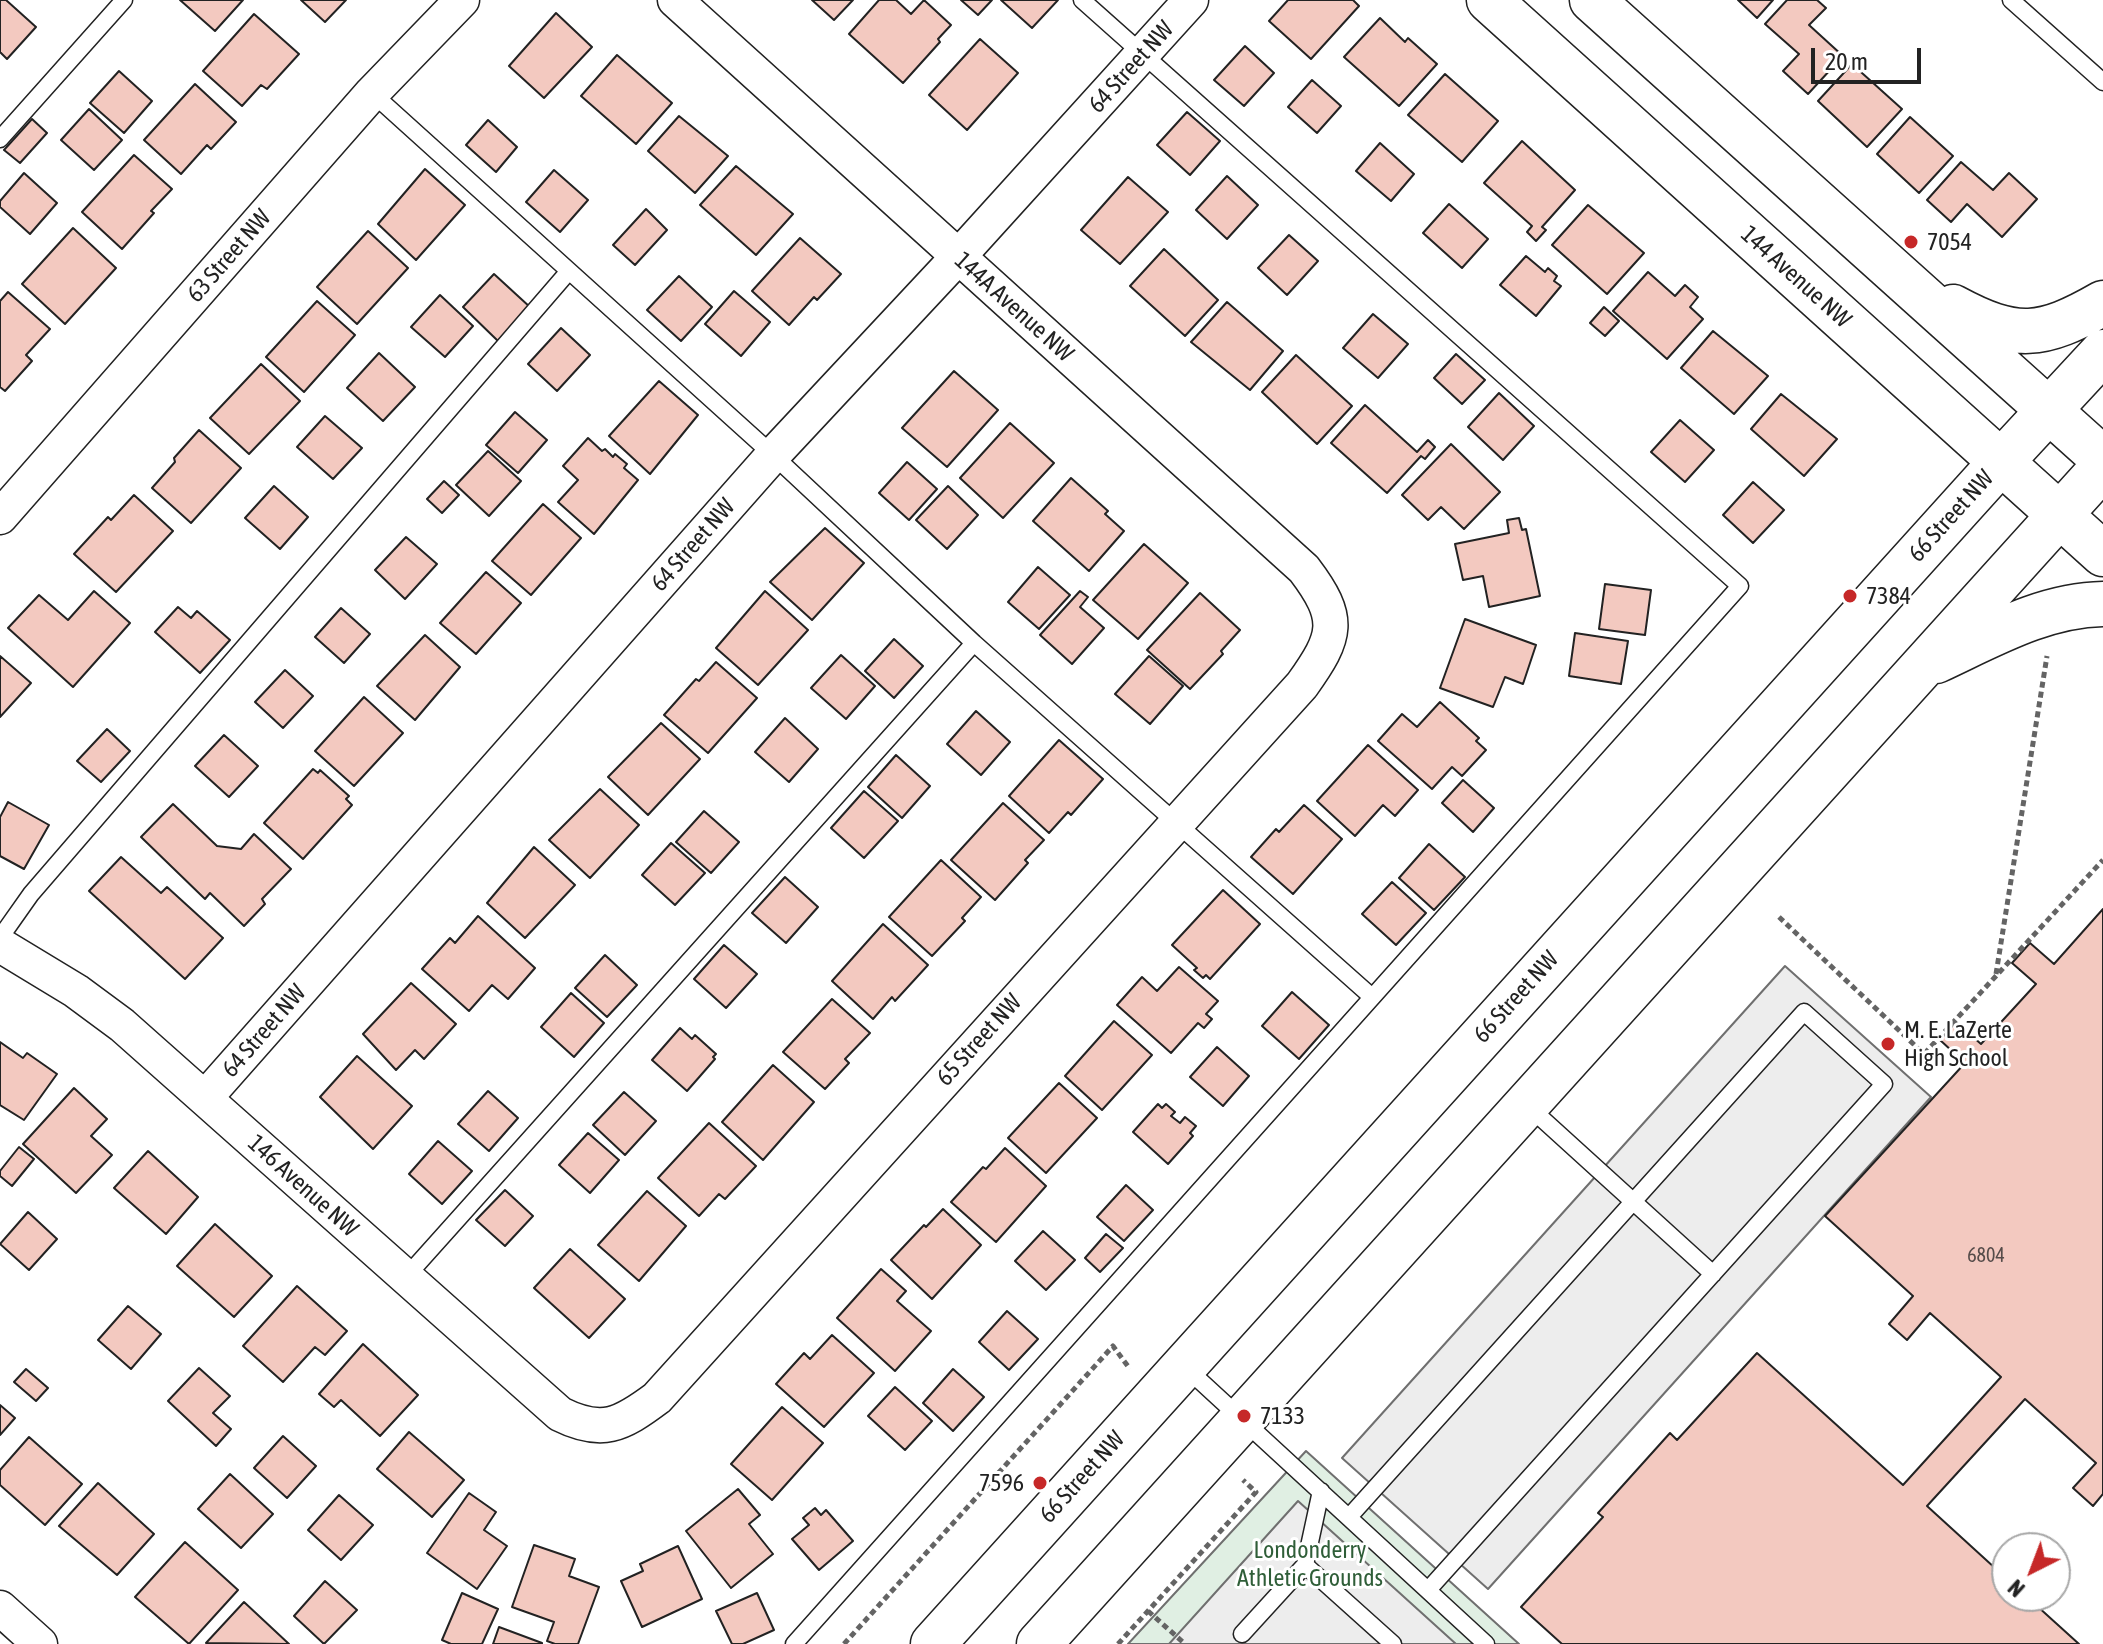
<!DOCTYPE html>
<style>
body{margin:0}
#map{position:relative;width:2103px;height:1644px;overflow:hidden;background:#fff;font-family:"Asap Condensed",sans-serif}
canvas{display:block}
.north{position:absolute;left:1991px;top:1532px;width:80px;height:80px;box-sizing:border-box;background:#fff;border:2px solid #a7a7a7;border-radius:50%;rotate:222deg;font-size:22px;font-weight:700;line-height:32px;text-align:center;color:#222}
.north::after{content:'';display:block;margin:auto;width:28px;height:36px;background:#c62828;clip-path:polygon(50% 0,100% 100%,50% 72%,0 100%)}
.scale{position:absolute;left:1811px;top:48px;width:110px;height:36px;box-sizing:border-box;border:4px solid #222;border-top:0;padding-left:10px;font-size:24px;line-height:28px;white-space:nowrap;color:#222;-webkit-text-stroke:6px #fff;paint-order:stroke}
</style>
<div id="map">
<canvas width="2103" height="1644"></canvas>
<div class="north">N</div>
<div class="scale">20 m</div>
</div>
<script>
const g = document.querySelector('canvas').getContext('2d');
g.lineJoin = 'round';
function fill(path, color) { g.fillStyle = color; g.fill(path, 'evenodd'); }
function strokePath(path, color, width, dash) { g.strokeStyle = color; g.lineWidth = width; g.lineCap = dash ? 'butt' : 'round'; g.setLineDash(dash || []); g.stroke(path); }
function write(font, color, halo, rows, align = 'center') {
  g.font = font + ' "Asap Condensed",sans-serif'; g.lineWidth = 6; g.setLineDash([]); g.textBaseline = 'middle'; g.strokeStyle = halo; g.fillStyle = color; for (const [text, x, y, turn = 0] of rows) {
    g.save(); g.translate(x, y); g.rotate((+turn || 0) * Math.PI / 180); g.textAlign = isNaN(turn) ? turn : align; if (halo) g.strokeText(text, 0, 0); g.fillText(text, 0, 0); g.restore();
  }
}
const green = new Path2D(`
 M1306,1451l213,193h-391z`);
fill(green, '#e0efe3');
strokePath(green, '#6f6f6f', 2);
const parking = new Path2D(`
 M1785,966l146,131 -443,492 -146,-131z
 M1298,1501l158,143h-287z`);
fill(parking, '#ededed');
strokePath(parking, '#6f6f6f', 2);
const building = new Path2D(`
 M0,0h6l30,27 -29,32 -7,-7z
 M180,0h63l-28,31z
 M301,0h45l-21,22z
 M812,0h41l-19,20z
 M879,0h17l15,14 13,-14 27,25 -13,14 2,3 -37,41 -54,-49z
 M961,0h31l-14,15z
 M1001,0h57l-26,28z
 M1288,0h65l6,6 -48,53 -42,-38z
 M1738,0h35l-16,18z
 M1787,0h30l9,8 -17,17 34,31 -35,38 -25,-23 16,-17 -34,-30z
 M556,13l36,34 -48,51 -35,-32z
 M254,14l45,40 -32,35 -6,-4 -19,21 -39,-35z
 M1380,18l25,24 3,-4 29,26 -38,42 -55,-49z
 M980,39l38,34 -51,57 -38,-35z
 M1245,46l29,27 -30,33 -30,-26z
 M617,55l55,48 -36,41 -55,-48z
 M1852,64l50,45 -35,38 -49,-46z
 M119,71l33,30 -28,32 -34,-30z
 M1445,74l53,47 -36,41 -54,-47z
 M1312,80l29,26 -24,27 -29,-26z
 M195,84l41,38 -25,27 -4,-4 -26,29 -37,-34z
 M89,109l33,31 -28,30 -33,-30z
 M1187,112l33,29 -30,34 -33,-30z
 M679,116l49,40 -33,37 -47,-42z
 M1910,117l43,39 -34,37 -42,-39z
 M32,119l15,14 -27,30 -16,-13z
 M488,120l29,27 -21,25 -30,-27z
 M1522,141l53,49 -33,37 4,3 -10,11 -9,-9 5,-6 -48,-43z
 M1380,143l34,31 -23,27 -35,-30z
 M134,155l38,34 -21,22 3,2 -32,36 -40,-37z
 M1961,162l32,28 16,-17 28,26 -35,38 -35,-33 -16,18 -24,-22z
 M736,166l57,48 -37,41 -56,-50z
 M425,169l40,36 -49,55 -38,-36z
 M554,170l34,30 -28,32 -34,-30z
 M24,173l33,30 -27,31 -30,-27v-6z
 M1227,176l31,29 -31,34 -31,-29z
 M1128,177l40,35 -48,52 -39,-34z
 M1449,204l39,35 -26,29 -39,-35z
 M1588,205l56,48 -37,41 -55,-49z
 M646,209l21,21 -32,35 -22,-20z
 M73,228l43,40 -51,56 -43,-40z
 M368,231l40,37 -51,56 -40,-37z
 M1289,235l29,26 -31,34 -29,-27z
 M800,238l41,36 -24,26 -3,-3 -25,28 -37,-34z
 M1164,249l54,51 -33,36 -55,-50z
 M1526,256l19,16 3,-4 9,8 -3,5 7,5 -25,30 -36,-31z
 M1648,272l27,24 10,-11 13,12 -8,10 13,12 -36,40 -54,-48z
 M494,274l37,34 -32,34 -36,-35z
 M679,276l33,31 -31,34 -34,-31z
 M734,291l36,31 -29,34 -36,-32z
 M8,292l42,37 -24,26 6,6 -27,30 -5,-4v-86z
 M440,295l33,31 -28,31 -34,-30z
 M317,301l38,34 -51,57 -38,-35z
 M1227,302l56,49 -33,39 -59,-48z
 M1604,307l15,14 -14,15 -15,-13z
 M1373,314l35,30 -30,34 -35,-30z
 M561,328l29,27 -33,36 -29,-27z
 M1713,331l55,45 -34,38 -53,-46z
 M379,353l36,34 -32,34 -36,-33z
 M1456,354l29,26 -23,24 -28,-26z
 M1296,355l56,51 -35,38 -55,-52z
 M261,364l39,37 -51,53 -39,-36z
 M954,371l44,39 -51,57 -45,-39z
 M659,381l39,34 -48,59 -41,-38z
 M1499,393l35,33 -31,34 -35,-33z
 M1781,394l56,45 -33,37 -53,-47z
 M1365,405l52,47 11,-12 7,7 -10,12 -4,-3 -34,37 -56,-50z
 M515,412l32,28 -29,33 -32,-28z
 M325,416l37,32 -29,31 -36,-32z
 M1680,420l34,30 -29,32 -34,-30z
 M1010,423l44,40 -51,55 -43,-40z
 M199,430l42,38 -50,55 -39,-35 23,-26 -1,-4z
 M588,438l14,13 3,-2 8,8 2,-3 12,10 -3,4 14,12 -44,54 -36,-32 20,-22 -15,-14z
 M1451,444l49,48 -36,37 -23,-22 -13,13 -26,-25z
 M488,451l33,30 -32,35 -33,-31z
 M907,462l30,27 -28,31 -30,-27z
 M1071,478l37,33 -3,3 19,17 -35,40 -56,-50z
 M444,481l15,14 -17,18 -15,-14z
 M1753,482l31,28 -31,33 -30,-28z
 M274,486l34,31 -28,32 -35,-31z
 M948,486l30,29 -31,34 -31,-29z
 M134,495l39,36 -57,61 -42,-38 34,-37 3,3z
 M543,504l38,34 -50,57 -39,-34z
 M1519,518l3,12 4,-1 14,67 -51,11 -6,-31 -20,4 -8,-36 54,-11 -2,-13z
 M825,528l39,35 -52,57 -42,-38z
 M406,537l31,27 -32,35 -30,-29z
 M1144,544l44,39 -50,56 -45,-39z
 M1038,567l32,28 -31,34 -31,-27z
 M486,572l35,31 -45,51 -36,-31z
 M1605,584l46,6 -6,45 -46,-6z
 M94,591l36,32 -57,64 -65,-59 31,-33 29,25z
 M765,591l43,39 -50,55 -42,-37z
 M1080,591l8,6 -8,10 24,21 -32,36 -32,-29z
 M1200,593l40,37 -19,21 2,3 -33,35 -43,-39z
 M178,607l13,11 6,-7 33,29 -30,33 -45,-41z
 M341,608l29,26 -26,29 -29,-26z
 M1465,619l71,26 -13,39 -18,-7 -12,30 -53,-19z
 M1575,633l53,8 -7,43 -52,-8z
 M425,635l35,32 -45,53 -38,-34z
 M894,639l29,27 -29,32 -29,-27z
 M841,655l34,31 -29,33 -35,-31z
 M0,656l31,27 -31,34z
 M1149,656l34,30 -33,38 -35,-30z
 M716,662l41,36 -49,55 -44,-38 32,-36 3,2z
 M285,670l28,26 -30,32 -28,-26z
 M364,697l39,36 -49,53 -39,-35z
 M1440,702l39,36 -3,3 10,9 -24,26 -10,-9 -20,22 -54,-48 24,-27 15,13z
 M976,711l34,31 -29,33 -34,-31z
 M785,718l33,31 -29,33 -34,-30z
 M661,723l39,36 -52,56 -40,-38z
 M107,729l23,22 -29,31 -24,-21z
 M224,735l34,31 -29,31 -34,-31z
 M1059,740l44,39 -32,36 -3,-3 -19,21 -40,-37z
 M1368,745l50,45 -23,26 -12,-11 -28,31 -38,-35z
 M896,755l34,31 -28,32 -34,-31z
 M313,769l5,4 2,-3 29,26 -3,3 6,6 -49,54 -39,-36z
 M1463,780l31,28 -21,24 -31,-29z
 M600,789l39,36 -49,53 -41,-38z
 M864,791l34,30 -34,37 -33,-30z
 M8,802l41,23 -25,44 -24,-13v-39z
 M1003,803l41,37 -19,20 3,3 -33,37 -44,-40z
 M173,804l44,42 24,3 13,-15 37,35 -29,30 3,5 -21,22 -34,-33 -5,6 -64,-62z
 M1304,805l38,34 -49,55 -42,-37 25,-28 3,3z
 M704,811l35,31 -28,31 -35,-31z
 M671,843l34,30 -30,32 -33,-30z
 M1429,844l36,33 -31,33 -35,-32z
 M534,847l41,38 -50,53 -38,-35z
 M121,857l40,36 6,-6 56,51 -38,41 -96,-88z
 M941,860l40,37 -19,21 3,3 -33,35 -43,-39z
 M785,877l33,30 -32,36 -34,-30z
 M1392,882l34,31 -30,32 -34,-31z
 M1223,890l37,34 -50,55 -4,-4 -3,3 -9,-8 3,-2 -25,-23z
 M2103,909v585l-10,12 -20,-18 23,-25 -71,-64 -98,107 80,73v17h19l53,48h-517l-41,-37 82,-90 -5,-4 72,-80 7,7 80,-87 146,132 98,-108 -71,-64 -23,27 -18,-16 24,-28 -88,-80 140,-153 -25,-23 16,-18 25,22 55,-60 -24,-21 18,-20 24,21z
 M478,916l57,52 -27,31 -16,-14 -23,26 -47,-42 28,-31 5,5z
 M883,924l45,41 -33,36 -3,-4 -19,22 -41,-38z
 M724,945l33,29 -31,34 -32,-29z
 M605,955l32,30 -30,32 -32,-29z
 M1179,967l39,34 -12,13 6,5 -8,9 -6,-5 -27,30 -54,-48 25,-28 15,14z
 M411,983l45,41 -32,35 -9,-9 -19,20 -33,-36z
 M1292,992l37,33 -30,34 -37,-33z
 M571,993l33,30 -30,34 -33,-30z
 M832,999l38,34 -25,26 4,4 -24,26 -42,-37z
 M1114,1021l38,34 -50,55 -37,-34z
 M680,1028l12,11 3,-4 21,19 -3,3 2,2 -28,32 -35,-31z
 M0,1042l23,16 4,-5 30,21 -33,46 -24,-15z
 M1217,1047l32,29 -26,30 -33,-29z
 M357,1056l55,50 -39,43 -53,-52z
 M773,1065l41,37 -51,58 -41,-38z
 M1059,1083l38,35 -51,55 -38,-35z
 M74,1088l33,31 -16,17 21,19 -36,38 -53,-49z
 M488,1091l30,27 -29,33 -31,-27z
 M624,1092l32,29 -31,34 -32,-30z
 M1158,1104l4,4 4,-4 9,8 -4,4 9,7 5,-6 11,9 -6,7 3,3 -25,28 -35,-32z
 M709,1123l47,43 -31,33 -6,-5 -20,22 -41,-38z
 M588,1133l31,27 -29,33 -31,-28z
 M438,1141l34,30 -30,33 -33,-30z
 M19,1147l15,12 -22,27 -12,-10v-5z
 M1005,1148l41,38 -50,56 -45,-40 32,-35 3,2z
 M148,1151l50,46 -32,37 -52,-46z
 M1126,1185l27,25 -29,31 -27,-24z
 M505,1190l28,26 -28,30 -29,-26z
 M647,1191l39,35 -47,55 -41,-36z
 M943,1209l38,36 -49,54 -41,-39 33,-35 2,2z
 M28,1212l29,27 -28,31 -29,-26z
 M215,1224l57,52 -38,41 -57,-51z
 M1043,1231l32,29 -29,30 -31,-29z
 M1106,1234l17,14 -23,24 -15,-14z
 M570,1249l55,50 -36,39 -55,-50z
 M881,1269l25,22 -9,10 34,30 -36,40 -58,-53z
 M297,1286l50,45 -22,24 -10,-8 -32,35 -40,-36z
 M128,1306l33,28 -30,35 -33,-29z
 M1007,1311l31,28 -29,31 -30,-28z
 M832,1335l42,38 -50,54 -48,-43 28,-31 6,6z
 M363,1344l55,51 -38,41 -39,-36 -7,7 -15,-13z
 M199,1368l31,28 -17,17 18,16 -15,17 -48,-45z
 M26,1369l22,19 -12,13 -22,-19z
 M953,1369l31,28 -31,34 -30,-28z
 M895,1387l37,34 -27,29 -37,-34z
 M0,1405l15,13 -15,17z
 M782,1407l41,36 -51,57 -41,-36z
 M409,1432l55,48 -32,37 -55,-48z
 M283,1436l33,30 -29,32 -33,-30z
 M29,1437l53,47 -37,41 -45,-40v-15z
 M230,1474l43,40 -32,34 -43,-39z
 M98,1483l56,51 -37,41 -58,-49z
 M738,1489l22,26 -11,9 24,30 -42,34 -45,-57z
 M469,1493l27,19 -12,18 23,16 -30,43 -50,-36z
 M339,1495l34,30 -32,35 -33,-30z
 M815,1508l6,7 5,-5 27,31 -34,29 -27,-31 17,-14 -6,-7z
 M185,1542l53,48 -49,54 -54,-47z
 M534,1545l41,14 -6,17 30,11 -21,57h-23l-8,-3 7,-19 -42,-15z
 M678,1546l24,53 -60,28 -21,-46 22,-10 -3,-7z
 M325,1581l32,29 -33,34 -30,-28z
 M462,1593l36,16 -16,35h-31l-9,-4z
 M757,1593l17,37 -31,14h-11l-16,-33z
 M244,1602l45,42 -83,-1z
 M499,1627l43,16v1h-49z`);
fill(building, '#f3c9c0');
strokePath(building, '#222', 2);
const lane = new Path2D(`
 M2011,0l92,82
 M372,93l401,362 201,188 398,354
 M0,139l124,-139
 M0,938l31,-44 538,-623
 M1528,1106l185,168
 M405,1278l569,-635
 M1184,1366l302,278
 M1349,1517l455,-505 80,72 -456,506
 M1305,1565l88,79
 M1242,1634l63,-69 16,-74
 M794,1644l946,-1058 -658,-586`);
const street = new Path2D(`
 M0,517l372,-424 90,-93
 M0,945l76,46 46,34 438,389c42,21 61,11 97,-16l645,-713c35,-49 40,-66 2,-116l-629,-569
 M205,1098l568,-643 185,-198 233,-257
 M0,1608l40,36`);
const secondary = new Path2D(`
 M1489,0l614,554
 M1592,0l511,459
 M1953,307c63,34 89,31 150,-4
 M1936,661c54,-25 107,-56 167,-57
 M933,1644l1068,-1182 102,-110
 M1039,1644l1064,-1177`);
strokePath(lane, '#222', 19);
strokePath(street, '#222', 37);
strokePath(secondary, '#222', 47);
strokePath(new Path2D(`
 M1779,917l145,137 179,-194
 M1996,974l51,-318
 M1148,1611l37,33
 M844,1644l269,-298 17,23
 M1118,1644l138,-152 -13,-12`), '#646464', 5, [6, 4]);
strokePath(lane, '#fff', 16);
strokePath(street, '#fff', 34);
strokePath(secondary, '#fff', 44);
for (const [x, y, r, color] of [
 [1911,242,8,"#c62828"],
 [1850,596,8,"#c62828"],
 [1888,1044,8,"#c62828"],
 [1244,1416,8,"#c62828"],
 [1040,1483,8,"#c62828"]
]) { const dot = new Path2D(); dot.arc(x, y, r, 0, 2 * Math.PI); g.fillStyle = color; g.fill(dot); strokePath(dot, '#fff', 3); }
write('20px', '#564c4a', null, [
 ["6804",1986,1256]
]);
write('24px', '#222', '#fff', [
 ["64 Street NW",1131,67,-48],
 ["63 Street NW",229,256,-49],
 ["144 Avenue NW",1796,277,42],
 ["144A Avenue NW",1014,307,42],
 ["66 Street NW",1951,516,-48],
 ["64 Street NW",693,545,-49],
 ["66 Street NW",1516,997,-48],
 ["64 Street NW",264,1031,-49],
 ["65 Street NW",979,1040,-48],
 ["146 Avenue NW",303,1186,42],
 ["66 Street NW",1082,1477,-48]
]);
write('24px', '#222', '#fff', [
 ["7054",1927,242],
 ["7384",1866,596],
 ["M. E. LaZerte",1904,1030],
 ["High School",1904,1058],
 ["7133",1260,1416],
 ["7596",1024,1483,"right"]
], 'left');
write('24px', '#2f5e38', '#fff', [
 ["Londonderry",1310,1550],
 ["Athletic Grounds",1310,1578]
]);
</script>
